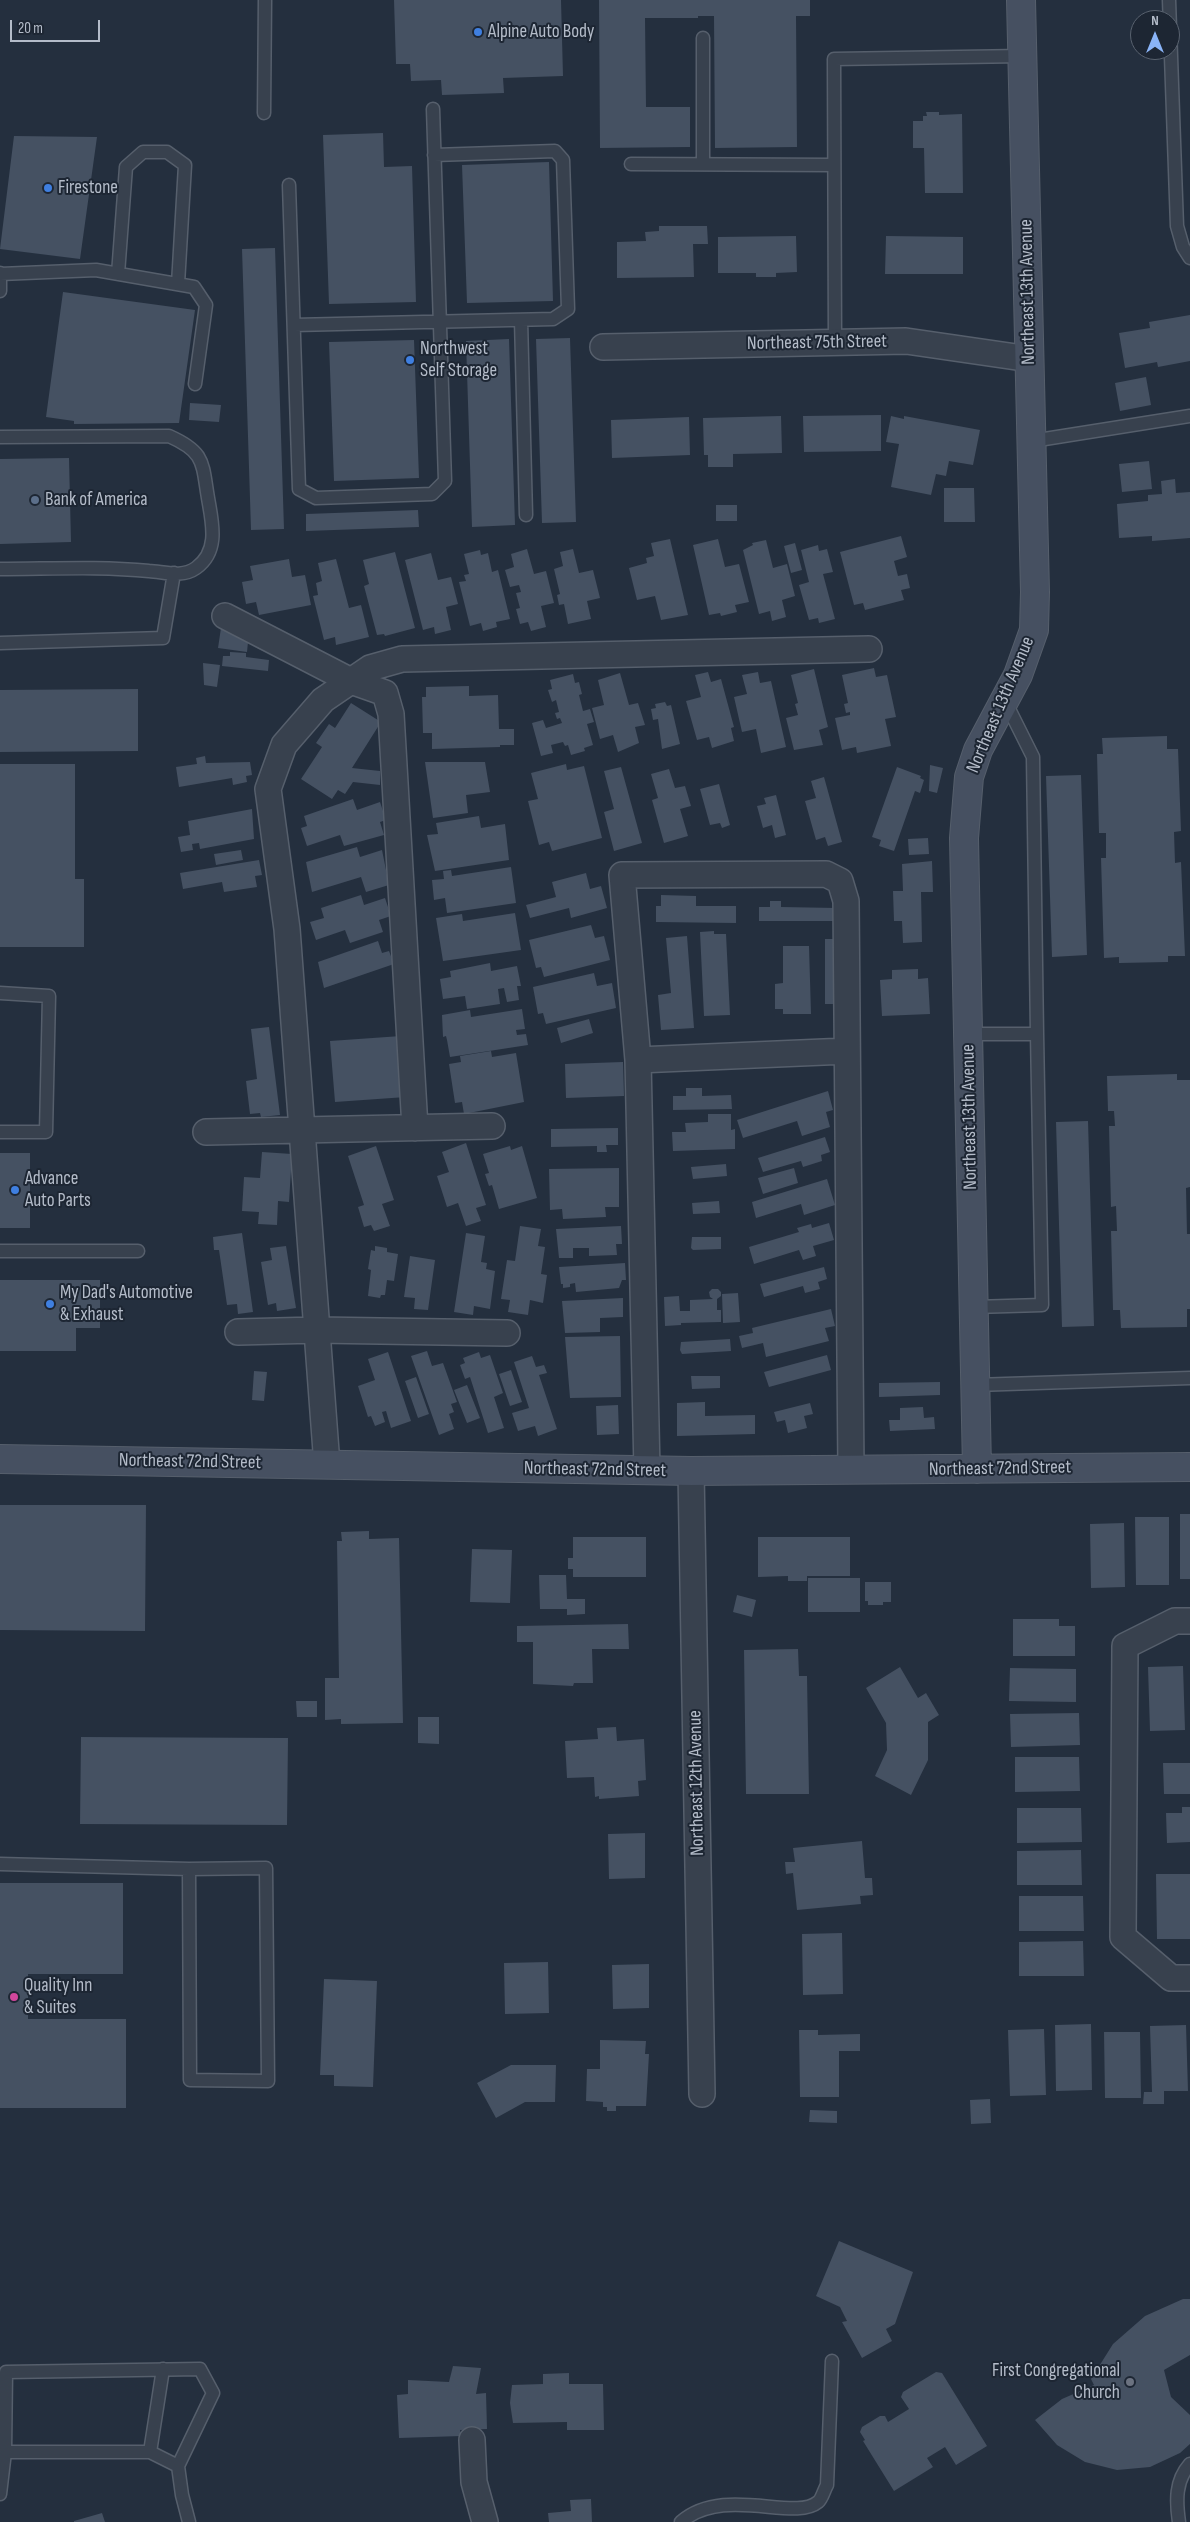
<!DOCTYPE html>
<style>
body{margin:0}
#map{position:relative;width:1190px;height:2522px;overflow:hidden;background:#242f3e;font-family:"Sofia Sans Condensed",sans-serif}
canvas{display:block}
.north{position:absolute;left:1130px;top:10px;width:50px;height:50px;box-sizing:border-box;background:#1d2633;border:1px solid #59626f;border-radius:50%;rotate:0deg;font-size:14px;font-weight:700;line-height:20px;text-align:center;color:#b4bcc9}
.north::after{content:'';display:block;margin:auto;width:18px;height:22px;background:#8ab4f8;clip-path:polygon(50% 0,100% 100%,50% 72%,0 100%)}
.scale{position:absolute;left:10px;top:20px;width:90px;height:22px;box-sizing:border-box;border:2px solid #b4bcc9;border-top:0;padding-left:6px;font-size:15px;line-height:18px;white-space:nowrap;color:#b4bcc9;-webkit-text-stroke:4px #1d2633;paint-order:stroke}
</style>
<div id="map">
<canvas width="1190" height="2522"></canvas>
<div class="north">N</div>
<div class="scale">20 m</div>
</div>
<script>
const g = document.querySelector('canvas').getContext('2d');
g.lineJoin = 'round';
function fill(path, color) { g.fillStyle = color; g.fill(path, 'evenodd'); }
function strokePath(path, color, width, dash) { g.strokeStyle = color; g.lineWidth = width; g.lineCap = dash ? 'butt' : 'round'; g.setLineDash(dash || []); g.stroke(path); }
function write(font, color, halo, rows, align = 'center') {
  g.font = font + ' "Sofia Sans Condensed",sans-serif'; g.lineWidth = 4; g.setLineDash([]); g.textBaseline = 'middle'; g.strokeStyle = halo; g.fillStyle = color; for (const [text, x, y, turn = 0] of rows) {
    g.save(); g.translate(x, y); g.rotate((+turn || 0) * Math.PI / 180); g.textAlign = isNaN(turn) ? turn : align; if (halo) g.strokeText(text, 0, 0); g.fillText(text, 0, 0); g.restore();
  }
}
fill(new Path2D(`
 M394,0h167l2,76 -60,2 1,15 -62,2 -1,-15 -30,1 -1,-17h-14z
 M599,0h211v16h-14l1,131 -82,1 -1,-132h-16v2h-53l1,89h44v40l-90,1z
 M926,112h13v3l23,-1 1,79h-38l-1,-45h-11v-27h10v-5h4z
 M383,133l1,34 28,-1 4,136 -87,2 -6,-169z
 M14,136l83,1 -17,122 -80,-10z
 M549,162l4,139 -86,2 -5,-138z
 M659,226h48l1,18h-15l1,33 -77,1v-36l29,-1 -1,-9 14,-1z
 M796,236l1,36 -21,1v4h-20v-4h-38v-36z
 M886,236l77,1v37h-78z
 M275,248l9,281 -33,1 -9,-281z
 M63,292l132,18 -16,113 -105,1v-3l-28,-4z
 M1190,315v46l-32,6 -1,-5 -32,6 -6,-35 31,-5 -1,-6z
 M570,338l6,184 -34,1 -6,-184z
 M509,339l6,186 -43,2 -6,-186z
 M414,340l5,138 -85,3 -5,-139z
 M1146,377l5,28 -31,6 -5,-28z
 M190,403l31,2 -2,17 -30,-2z
 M881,415v36l-77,1 -1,-36z
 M781,416l1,37 -49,1v13h-25v-12h-4l-1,-37z
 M891,416l13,3v-3l76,14 -7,35 -24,-4 -3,15 -10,-2 -5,21 -40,-8 8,-43 -13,-2z
 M689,417l1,38 -78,3 -1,-38z
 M69,458l2,84 -71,2v-85z
 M1149,461l3,28 -30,3 -3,-28z
 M1175,479l1,14 14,-1v46l-38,3v-5l-33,2 -2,-34 31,-3v-6l14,-1 -1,-13z
 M944,488h30l1,34h-31z
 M716,505h21v16h-21z
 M418,510l1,17 -113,4v-17z
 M901,536l6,21 -13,4 4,15 9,-2 3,14 -9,2 3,10 -39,10 -2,-7 -9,2 -14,-53z
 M670,539l18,76 -27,5 -6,-24 -18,4 -8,-32 18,-5 -1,-5 8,-2 -3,-13z
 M718,539l7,28 14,-3 10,38 -14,3 2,7 -16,4 -1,-3 -11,2 -16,-70z
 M766,540l7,28 14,-4 8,32 -13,4 4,17 -14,4 -2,-10 -11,3 -16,-64 10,-5 -1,-2z
 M795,543l7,27 -11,3 -7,-27z
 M818,545l1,6 8,-2 6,23 -10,2 12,45 -16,4 -1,-5 -9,2 -10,-35 10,-3 -8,-32z
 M527,549l7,25 12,-3 8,32 -13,3 5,21 -15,4 -3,-9 -8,2 -4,-15 4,-1 -4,-15 5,-1 -2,-7 -9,2 -5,-17 9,-3 -3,-13z
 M573,549l6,24 14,-3 7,28 -13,3 4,18 -23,5 -4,-20 -5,1 -2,-10 3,-1 -6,-25 9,-3 -3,-14z
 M480,550l1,5 7,-2 4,19 6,-2 12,49 -14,3 1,5 -14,4 -2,-8 -11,3 -11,-44 7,-1 -2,-6 5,-1 -5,-20z
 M395,552l20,76 -30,8 -1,-2 -7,1 -13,-49 5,-2 -6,-24z
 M431,553l7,27 13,-3 7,27 -12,3 5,23 -16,4 -1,-7 -11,3 -18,-70z
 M289,559l3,18 13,-2 6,30 -52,10 -3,-13 -10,2 -4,-22 11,-2 -3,-14z
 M336,559l13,49 12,-3 8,32 -33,8 -1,-8 -11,3 -11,-44 5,-1 -2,-12 6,-2 -4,-18z
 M221,628l28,4 -2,20 -29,-4z
 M230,652l16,1v4l23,3 -1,11 -46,-5 1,-10h7z
 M203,663l17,2 -3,22 -13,-2z
 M874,668l2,9 11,-2 9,42 -11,2 6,27 -34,7 -1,-6 -14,3 -7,-32 15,-3v-3l-4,1 -2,-9 4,-1 -6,-28z
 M814,669l14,58 -9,3 4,15 -29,5 -8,-32 12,-3 -3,-11 3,-1 -7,-28z
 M708,672l3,10 10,-3 13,48 -3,1 3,13 -22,7 -3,-11 -12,3 -11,-39 15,-4 -6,-22z
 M758,672l2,11 11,-2 15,66 -25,6 -5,-24 -14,3 -8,-35 13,-3 -5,-19z
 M620,673l9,32 9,-2 7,22 -10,2 4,16 -21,9 -5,-17 -13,4 -8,-31 12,-3 -6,-25z
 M573,674l2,9 4,-1 3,12 -3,1 4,16 7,-2 4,13 -7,2 6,21 -9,3 1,3 -14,4 -3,-10 -3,1 -2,-4 -12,3 2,8 -12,3 -9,-33 11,-3 3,8 16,-5 -2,-5 -3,1 -2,-6 4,-1 -3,-12 -4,2 -4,-12 4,-1 -2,-9z
 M469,686v10l29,-1 1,34h15v16h-14v2l-68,2v-16h-9l-1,-36h4v-10z
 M138,689v62l-138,1v-62z
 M665,702l2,4 4,-1 9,39 -18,5 -4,-30 -5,1 -2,-11 5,-1 -1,-4z
 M351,703l30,19 -29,46 28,3v14l-27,-3 -8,12 -7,-4 -6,9 -31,-20 21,-32 -6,-4 13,-19 6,4z
 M1167,736v13h11l3,82 -7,1 1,31 6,-1 4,94h-17v6l-49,1v-6l-15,1 -3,-100h5v-25h-7l-2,-79h6l-1,-16z
 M205,756l1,7 44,-1 2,13 -6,1 1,6 -14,3 -1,-7 -53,9 -3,-20 21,-3 -1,-6z
 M425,762h60l5,30 -24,3 2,18 -35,5z
 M0,764h75v115h9v68h-84z
 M566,764l1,6 17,-4 18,72 -50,13 -3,-9 -10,3 -11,-44 10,-2 -7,-26z
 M930,765l13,3 -6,25 -8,-2z
 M621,767l21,76 -28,8 -10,-39 10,-3 -10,-38z
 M897,767l24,9 -1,2 4,2 -4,13 -5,-2 -21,60 -15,-5 2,-6 -9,-3z
 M669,769l6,19 10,-2 6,20 -11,3 8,27 -24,7 -12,-43 6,-2 -7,-24z
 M1081,775l6,180 -35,2 -6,-181z
 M824,777l18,65 -14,4 -3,-9 -9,3 -11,-39 11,-3 -5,-17z
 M719,784l11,41 -8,3 -2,-5 -10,2 -10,-36z
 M776,795l10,40 -11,3 -3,-13 -9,3 -6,-22 9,-2 -2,-6z
 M353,799l4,11 23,-8 6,18 -6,2 4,13 -40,11 -4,-11 -33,11 -6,-18 6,-2 -3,-10z
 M252,809l2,30 -54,10 -1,-6 -7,1 1,6 -12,2 -3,-15 12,-2 -2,-14z
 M479,816l2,12 24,-4 4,36 -74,11 -8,-36 11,-1 -2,-11z
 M928,838l1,16 -20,1 -1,-16z
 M357,847l3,10 22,-7 7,35 -23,7 -5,-15 -49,15 -6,-30z
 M241,850l2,10 -27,5 -2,-11z
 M259,860l3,15 -7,1 2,11 -33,5 -2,-10 -39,7 -3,-16z
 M932,861l1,31h-12l1,50 -19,1 -1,-22h-8l-1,-30h10l-1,-27z
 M511,867l5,36 -69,10 -2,-15 -11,2 -2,-20 12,-1 -1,-8 8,-1 1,6z
 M586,873l4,16 11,-3 6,22 -36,10 -2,-10 -39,10 -4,-13 30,-8 -4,-15z
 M361,895l3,10 21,-7 6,18 -12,4 4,12 -33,11 -5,-13 -29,10 -6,-18 14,-4 -3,-10z
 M661,895l35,1v10h40v17l-80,-1v-16h5z
 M770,901h11v6l56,1v13h-78v-14h11z
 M515,913l6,37 -78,11 -7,-43 26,-4 1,7z
 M591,925l4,13 9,-2 6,24 -66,17 -3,-10 -5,1 -7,-28z
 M714,931v3h12l4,81 -26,1 -4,-84z
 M687,936l7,92 -33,2 -3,-35 13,-2 -5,-55z
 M825,939h16v65h-16z
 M378,941l4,12 7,-2 5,13 -70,24 -6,-26z
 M783,946h26l2,68h-28v-5h-8v-25l8,-1z
 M490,963l1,8 26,-5 4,20h-4l2,14 -12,2 -3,-14 -6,1 2,15 -33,5 -2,-13 -22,3 -3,-20 11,-2 -1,-6z
 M918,969v10l10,-1 2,36 -48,2 -2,-36 12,-1v-9z
 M594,973l3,13 15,-3 4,25 -70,16 -3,-11 -5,1 -5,-27z
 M522,1009l3,20 -9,1 1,5 9,-1 2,11 -78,12 -3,-17 -1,-4 -3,1 -1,-22 28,-5 1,7z
 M589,1019l4,14 -32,10 -4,-15z
 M269,1027l11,88 -19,2 -1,-4 -10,1 -4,-33 11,-2 -6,-50z
 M401,1036l5,61 -71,5 -5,-61z
 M491,1051l1,6 24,-4 8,49 -60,12 -2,-12 -7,1 -6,-39 12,-2 -1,-6z
 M623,1062l1,34 -58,2 -1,-34z
 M1177,1074v6h13v107l-4,1 1,46h3v75h-3v18l-66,1 -1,-18h-7l-2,-79h6l-1,-25 -5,1 -2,-81h6l-1,-15h-6l-1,-35z
 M686,1088h16v8l29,-1 1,14 -59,1v-14h13z
 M828,1091l5,19 -7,2 4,15 -28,9 -5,-15 -54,17 -6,-18z
 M708,1114h23v16l4,-1v20l-62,2 -1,-19h14l-1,-9 23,-1z
 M1088,1121l6,205 -32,1 -6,-205z
 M618,1128v17h-12l1,7h-10v-6l-46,1v-18z
 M825,1137l5,15 -9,3 1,6 -19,6 -2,-6 -38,11 -5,-14z
 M466,1143l20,62 -10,3 5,13 -15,5 -8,-23 -11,4 -10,-31 12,-4 -7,-20z
 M376,1146l18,54 -12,4 8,22 -16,5 -3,-6 -7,2 -6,-20 6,-2 -16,-49z
 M510,1146l1,4 11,-4 15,52 -38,11 -7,-24 -3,1 -4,-12 4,-1 -6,-19z
 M262,1152l30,2 -3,48 -11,-1 -1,24 -19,-1 1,-12 -17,-1 2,-34 16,1z
 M0,1153h30v75h-30z
 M726,1164l1,12 -34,3 -2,-12z
 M619,1168v39h-14l1,10 -43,2 -1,-10 -12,1 -1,-41z
 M794,1168l4,15 -35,11 -5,-16z
 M827,1179l8,26 -31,10 -3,-11 -45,14 -4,-16z
 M719,1201l1,12 -27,1 -1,-11z
 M829,1223l5,17 -21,6 3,10 -13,4 -4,-10 -45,14 -5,-17 50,-15 -2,-4 14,-4 1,4z
 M520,1226l21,3 -3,17 7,1 -4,27 6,1 -4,28 -13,-3 -2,15 -20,-3 2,-12 -9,-1 6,-39 8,1z
 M621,1226l1,18h-6l1,11 -28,1v-8h-16v10h-14l-3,-29z
 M242,1233l11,79 -15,2 -1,-10 -10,1 -8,-55h-5l-1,-13z
 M466,1233l19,3 -4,26 6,1 -1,6 9,2 -5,38 -16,-3 -1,9 -19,-3z
 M692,1237h29v12l-28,1 -2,-2z
 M286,1246l10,62 -19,3 -1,-8 -8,2 -7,-43 11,-2 -2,-12z
 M375,1246l12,2v4l11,2 -4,27 -7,-1 -2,15h-4l-1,3 -12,-2 3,-26 -3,-1 3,-19 4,1z
 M410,1256l25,4 -7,50 -14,-1 1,-11 -11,-1z
 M625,1263l1,17h-4l-3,8 -43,4 -1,-9 -5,1v3l-7,1v-4h-2l-2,-17z
 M824,1267l3,12 -9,3 2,7 -15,4 -2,-7 -39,11 -4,-13z
 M0,1280h100v48h-24v23h-76z
 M712,1289h6l3,3v4l-4,3v11h4v12l-40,1v2l-16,1 -1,-29 15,-1 1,15h10v-11l23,-1 -3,-2 -1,-5z
 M738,1293l2,29 -17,1 -1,-29z
 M623,1298v19l-23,1v14l-35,1 -3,-32z
 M831,1309l4,17 -10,2 4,13 -63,16 -3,-14 -21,5 -3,-12 14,-3 -1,-5z
 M620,1336l1,61 -51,1 -5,-61z
 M730,1339l1,12 -49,3 -2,-4 1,-8z
 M427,1351l5,15 11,-3 14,39 -6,2 3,8 -5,2 5,15 -15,6 -28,-79z
 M388,1352l23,69 -20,7 -5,-17 -4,1 3,10 -10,4 -4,-10 -3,1 -10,-31 17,-6 -7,-21z
 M479,1352l2,6 9,-3 13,38 -9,4 10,31 -16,5 -18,-56 -5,2 -5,-14 5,-2 -2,-5z
 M827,1355l4,15 -62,17 -5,-15z
 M532,1356l4,11 8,-2 3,8 -8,2 18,54 -19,7 -3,-10 -17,5 -6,-18 17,-5 -15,-46z
 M511,1370l11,32 -12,4 -11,-32z
 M254,1371l13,1 -3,29 -12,-1z
 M691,1376h29v12l-28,1z
 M416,1377l13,37 -11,4 -13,-37z
 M940,1382v13l-61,2v-14z
 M467,1385l13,33 -13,5 -13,-33z
 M705,1402v14l50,-1v19l-78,2v-33z
 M810,1403l3,11 -9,2 3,12 -19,5 -3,-13 -8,2 -3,-10z
 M618,1405l1,29 -22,1 -1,-29z
 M923,1407l1,11 10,-1 1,12 -45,2 -1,-11h11v-12z
 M0,1505h146l-1,126 -145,-1z
 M1180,1514h10v65h-10z
 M1135,1517h34v68h-33z
 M1124,1523l1,64 -34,1 -1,-64z
 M369,1531v8l30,-1 4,185 -62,1v-5l-16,1v-42h14l-2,-137h5l-1,-9z
 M573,1537h73v40h-73v-8h-5v-11h5z
 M758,1537h92v39h-43v5h-19v-5l-30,1z
 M472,1549l40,1 -2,53 -40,-1z
 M539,1575h27l1,24h18v15l-18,1v-6h-27z
 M808,1578h52v34h-52z
 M865,1582h26v20h-8v3h-15v-4h-3z
 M737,1595l19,5 -4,17 -19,-5z
 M1013,1619h46v7h16v30h-62z
 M628,1624l1,25h-37l1,34h-19l-1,3 -40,-2v-42h-16v-16z
 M798,1649l1,27h8l2,118h-63l-2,-144z
 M1183,1666l2,64 -35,1 -2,-64z
 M900,1667l18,31 8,-5 13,22 -11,7v38l-17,35 -36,-19 12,-26 -1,-27 -20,-35z
 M1010,1668l66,1v33l-67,-1z
 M296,1701h21v16h-20z
 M1079,1713l1,32 -69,2 -1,-33z
 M418,1717h21v27l-21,-1z
 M616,1727l1,14 27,-2 2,41 -8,1 1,15 -40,3v-3l-4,1 -1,-20 -27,1 -2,-37 33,-2 -1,-11z
 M81,1737l207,1 -1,87 -207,-1z
 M1015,1757h64l1,34 -65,1z
 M1163,1763h27v31h-26z
 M1182,1807h8v35l-23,1 -1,-30h16z
 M1017,1808h64l1,34 -65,1z
 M645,1833v45l-36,1 -1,-45z
 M862,1841l3,37h7l1,17 -13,1 1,8 -64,6 -4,-37 -7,1 -1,-12h10l-2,-14z
 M1081,1850l1,35h-65v-34z
 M1156,1874h34v65h-33z
 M0,1883h123v91h-95v45h98v89h-126z
 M1019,1896h64l1,35h-65z
 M842,1933l1,61 -40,1 -1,-61z
 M1083,1941l1,35h-65v-34z
 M548,1962l1,51 -44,1 -1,-51z
 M649,1964v44l-36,1 -1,-44z
 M324,1979l53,2 -4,106 -39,-1v-11h-14z
 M1091,2024l1,66 -36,1 -1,-66z
 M1186,2025l2,66h-24v13h-21l1,-12h8l-2,-66z
 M1044,2029l2,66 -36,1 -2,-66z
 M799,2030h19v5l42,-1v17h-21v46h-39z
 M1104,2032h36l1,66h-36z
 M600,2040l46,1 -1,13h4l-3,52h-30v5h-9v-4h-4v-5l-17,-1 1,-32h13z
 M511,2065h45l-1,37h-30l-29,16 -19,-35z
 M990,2099l1,24 -20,1 -1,-24z
 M810,2110l27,1v12l-28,-1z
 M839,2241l74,31 -18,52 -9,5 6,12 -30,17 -20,-36 5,-1 -7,-14 -24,-11z
 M1183,2299h7v56l-26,15 7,27 19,18v29l-10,9 -30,14 -33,3 -32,-8 -28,-17 -22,-25 27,-21 32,-14 -3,-6 22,-35 32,-28z
 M453,2366l28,2 -5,26 10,-1 1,36 -27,1 1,6 -62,2 -2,-43 11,-1v-14l41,2z
 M936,2372l6,1 45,73 -31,19 -11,-18 -18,11 6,9 -39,24 -31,-50 2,-1 -5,-8 2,-5 18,-11h5l3,6 21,-13 -8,-12 2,-5z
 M569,2373v11h34l1,46h-37v-8l-54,1 -3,-20 2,-18 31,-1v-10z
 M591,2499l1,23h-43l-1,-9 23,-2 -1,-11z
 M102,2513l3,9h-31v-1z`), '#455162');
const lane = new Path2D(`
 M1169,0l8,226 6,21 7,11
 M264,113l1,-113
 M631,164l203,1
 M703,164v-126
 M289,185l10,304 17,9 116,-4 13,-13 -12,-372
 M0,273v18
 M0,274l96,-4 98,17 12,18 -11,79
 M118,274l8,-107 17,-15h24l18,13 -7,119
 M521,320l5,195
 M294,325l259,-6 15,-10 -5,-149 -8,-9 -121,4
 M835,342l-1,-283 189,-3
 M0,437l169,-1c36,16 33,26 39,62 4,24 12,53 -12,70 -14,10 -31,4 -47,3 -50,-5 -100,-2 -149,-2
 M1032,441l158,-25
 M0,643l163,-5 11,-65
 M1005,701l28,56 4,277
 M0,993l49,3 -3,136h-46
 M968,1034h69l5,271 -68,2
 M0,1251h138
 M975,1385l215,-7
 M0,1864l189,5 77,-1 2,213 -78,-1 -1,-211
 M5,2452l1,-80 194,-3 13,24 -35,73
 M150,2452l13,-83
 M0,2494l5,-42h145l28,14 4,29 7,27
 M681,2522c43,-37 113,0 137,-20 4,-3 6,-12 9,-17l5,-124
 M1179,2522c-3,-21 -4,-41 11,-58`);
const street = new Path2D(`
 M603,347l303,-6 124,18
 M225,616l126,65 34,12 6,21 24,414
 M638,1060l209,-9
 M206,1132l286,-6
 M238,1332l79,-2 190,3
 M327,1465l-40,-536 -19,-140 16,-44 39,-45 47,-32 32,-9 467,-10
 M647,1471l-9,-411 -16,-185 204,-1 14,7 6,20 5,569
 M691,1471l11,623
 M1190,1621h-15l-50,25 -2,291 48,41h19
 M472,2440l2,42 11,40`);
const secondary = new Path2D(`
 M0,1459l691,12 499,-4
 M977,1469l-13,-631 5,-61 9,-27 40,-75 16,-45 1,-38 -14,-592`);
strokePath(lane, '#565f6c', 15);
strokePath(street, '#565f6c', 28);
strokePath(secondary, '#565f6c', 30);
strokePath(lane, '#38414e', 12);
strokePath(street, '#38414e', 25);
strokePath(secondary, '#465061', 28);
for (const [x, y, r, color] of [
 [478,32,5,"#3f7fe0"],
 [48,188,5,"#3f7fe0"],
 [410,360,5,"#3f7fe0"],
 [35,500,5,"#5c6f8a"],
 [15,1190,5,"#3f7fe0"],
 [50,1304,5,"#3f7fe0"],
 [14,1997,5,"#d1479c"],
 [1130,2382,5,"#6b7280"]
]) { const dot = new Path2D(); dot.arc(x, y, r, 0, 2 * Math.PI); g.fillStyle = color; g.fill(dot); strokePath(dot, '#1d2633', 2); }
write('19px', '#b4bcc9', '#1d2633', [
 ["Alpine Auto Body",488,32],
 ["Firestone",58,188],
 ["Northwest",420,349],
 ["Self Storage",420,371],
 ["Bank of America",45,500],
 ["Advance",25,1179],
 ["Auto Parts",25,1201],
 ["My Dad's Automotive",60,1293],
 ["& Exhaust",60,1315],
 ["Quality Inn",24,1986],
 ["& Suites",24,2008],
 ["First Congregational",1120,2371,"right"],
 ["Church",1120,2393,"right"]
], 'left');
write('19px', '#b4bcc9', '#1d2633', [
 ["Northeast 13th Avenue",1028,292,-91],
 ["Northeast 75th Street",817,343,-1],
 ["Northeast 13th Avenue",1001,705,-67],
 ["Northeast 13th Avenue",970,1117,-91],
 ["Northeast 72nd Street",190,1462,1],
 ["Northeast 72nd Street",1000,1469,-1],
 ["Northeast 72nd Street",595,1470,1],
 ["Northeast 12th Avenue",697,1783,-91]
]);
</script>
